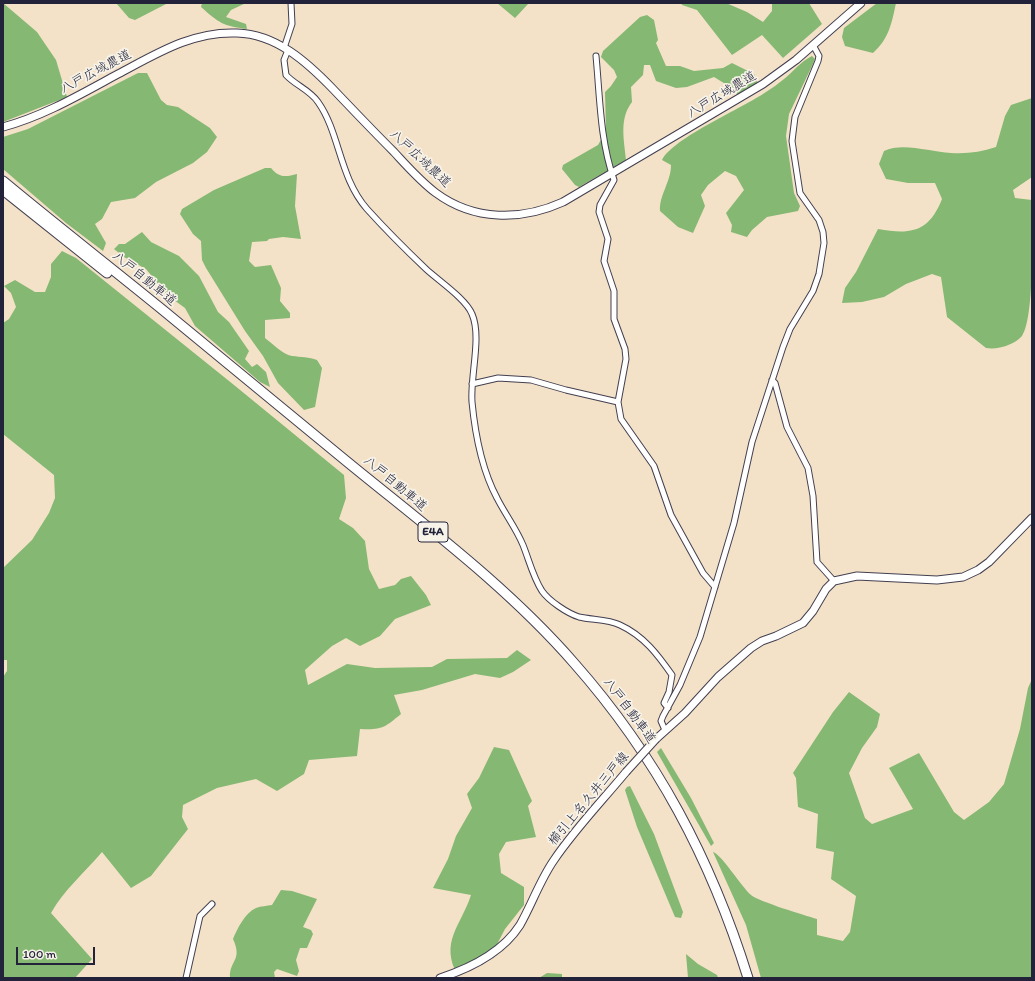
<!DOCTYPE html>
<meta charset="utf-8">
<style>
body{margin:0}
#map{position:relative;width:1035px;height:981px;overflow:hidden;background:#f4e2c8;font-family:Itim,sans-serif}
canvas{display:block}
.frame{position:absolute;inset:0;border:4px solid #22223b;pointer-events:none}
.scale{position:absolute;left:16px;top:947px;width:79px;height:18px;box-sizing:border-box;border:2px solid #22223b;border-top:0;padding-left:5px;font-size:12px;line-height:14px;white-space:nowrap;color:#22223b;-webkit-text-stroke:3px #f7f3e8;paint-order:stroke}
</style>
<div id="map">
<canvas width="1035" height="981"></canvas>
<div class="frame"></div>
<div class="scale">100 m</div>
</div>
<script>
const g = document.querySelector('canvas').getContext('2d');
g.lineJoin = 'round';
function fill(path, color) { g.fillStyle = color; g.fill(path, 'evenodd'); }
function strokePath(path, color, width, dash) { g.strokeStyle = color; g.lineWidth = width; g.lineCap = dash ? 'butt' : 'round'; g.setLineDash(dash || []); g.stroke(path); }
function write(font, color, halo, rows, align = 'center') {
  g.font = font + ' Itim,"Klee One",sans-serif'; g.lineWidth = 3.5; g.setLineDash([]); g.textBaseline = 'middle'; g.strokeStyle = halo; g.fillStyle = color; for (const [text, x, y, turn = 0] of rows) {
    g.save(); g.translate(x, y); g.rotate((+turn || 0) * Math.PI / 180); g.textAlign = isNaN(turn) ? turn : align; if (halo) g.strokeText(text, 0, 0); g.fillText(text, 0, 0); g.restore();
  }
}
fill(new Path2D(`
 M3,3l34,29 19,28 11,37 -64,25z
 M116,3h52l-33,17 -6,-2z
 M202,3h44l-15,7 -5,7 20,7 1,5c-24,-3 -28,-6 -46,-22z
 M497,3h32l-14,15z
 M681,3h45l21,9 16,10 9,-11v-8h37l13,21 -39,34 -21,-23 -30,20 -35,-45 -15,-5z
 M877,3h19c-4,19 -7,36 -23,50l-28,-7 -3,-9 2,-9z
 M647,15l7,5 4,20 -2,3 10,23h14l14,5 29,-3 9,-5 22,11 4,9 -20,12 -6,-7 -18,-11 -27,10 -11,1 -20,-7 -6,-16h-6l-1,10 -12,12 1,15c-13,17 -8,37 -6,58l-47,27 -4,-2 -13,-16 1,-4 35,-20 8,-14 -1,-39 6,-6 6,-9 -3,-7 -13,-13 2,-6 37,-34z
 M812,56l3,3 -3,7 -23,48 -3,22 8,57 6,13 -2,5 -31,6 -15,13 -5,7 -16,-5 1,-7 -6,-12 18,-23 -8,-14 -11,-5 -17,14 -7,10 4,11 -12,27 -15,-6 -18,-16c-1,-16 11,-29 11,-46l-9,-5c11,-22 81,-52 104,-68 6,-4 12,-8 18,-13 9,-7 17,-18 28,-23z
 M138,73h9l14,27 6,5 11,2 32,21 7,9 -10,15 -14,11 -37,19 -21,16 -24,4 -9,17 -7,5 11,19 -3,8 -37,-28 -63,-54v-32l25,-8z
 M1032,98v79l-19,13 2,8 17,2c0,27 3,118 -10,136 -8,9 -24,14 -36,12l-39,-31 -6,-40 -9,-3 -26,10 -22,13 -22,5 -20,1 3,-15 11,-16 22,-43c33,6 51,3 64,-30l-7,-16h-27l-22,-4 -7,-15 5,-13c19,-9 46,1 67,2 16,1 30,-1 45,-6l9,-31 6,-11z
 M265,168h6c8,10 15,9 26,6l-2,32 6,33 -18,-2 -14,2 -2,2 -15,1 -3,19 6,6 16,-2 10,23 -1,13 10,12v5l-25,2v18c8,6 17,16 27,18 9,1 17,1 25,4l5,8 -7,39 -11,3 -26,-27 -15,-27 -18,-25 -39,-63 -4,-8 -1,-19 -8,-7 -13,-20 2,-5 32,-19z
 M142,232l9,10 28,14 20,20 19,36 11,10 20,29 -4,8 7,8 5,-3 9,8 4,15 -10,-5 -65,-56 -10,-18 -18,-13 -21,-26 -22,-12 -10,-8 5,-5h6z
 M62,251l14,7 158,127 110,90 2,23 -7,21 14,9 12,13 4,28 10,20 16,-4 6,-6 10,-3 15,19 5,10 -36,14 -15,17 -20,10 -14,-8 -14,8 -27,24 3,15 39,-21 28,4 57,-1 15,-8 60,-1 10,-8 14,10 -18,12 -13,6 -25,-4 -53,16 -28,5 7,19c-17,14 -19,16 -41,15l-3,27 -48,4 -5,14 -27,17 -21,-12 -39,9 -34,17 -1,12 6,12 -37,47 -20,12 -29,-36c-17,20 -38,38 -51,61l41,46 -17,19h-72v-301l4,-6v-11h-4v-92l29,-28 17,-27 6,-15 -1,-23 -51,-41v-111l6,-4 7,-12 -5,-14 -7,-7 11,-6 20,12h10l6,-15v-13z
 M1032,679v299h-271l-15,-53 -33,-73c9,3 27,33 38,43 9,7 53,20 66,24v16l26,6 7,-9 6,-36 -25,-17 3,-27 -18,-4 2,-34 -20,-7 -2,-29 -3,-5 40,-61 16,-20 31,22 -3,13 -15,21 -13,25 16,45 7,6 41,-15 -24,-41 30,-15 35,59 10,8 25,-18 15,-18 16,-55 8,-41z
 M494,747l15,3 23,51 -4,5 8,31 -30,5 -7,12 2,19 23,14v18l-19,24 -11,21 -19,18 -17,8c-19,-34 3,-50 13,-81l-38,-7 15,-29 8,-23 16,-28 -5,-14 12,-16z
 M661,748l30,50 23,45 -3,3 -54,-94z
 M630,786l24,48 29,78 -2,6 -6,-1 -38,-90 -12,-37 2,-3z
 M281,890l11,1 25,8 -14,28 8,3 2,4 -6,14h-7l-4,12 3,11 -2,5 -20,-7 -3,3 1,6h-45c-1,-18 13,-17 3,-39 4,-10 12,-26 23,-31 5,-2 11,-2 16,-3z
 M686,954l12,10 19,11 1,3h-30z
 M547,973l15,1v4h-23z`), '#85b872');
const street = new Path2D(`
 M284,48l8,-24 -1,-21
 M288,50l-4,10 2,15c9,10 24,15 32,27 22,31 21,75 49,107 19,21 39,41 59,60 13,12 40,30 46,45 10,23 -2,62 0,88 3,31 10,68 25,96 8,16 19,30 26,47 6,15 10,32 19,46 7,10 25,22 37,26 13,3 29,2 41,8 24,11 38,30 52,50l-3,17 -5,11 4,5
 M596,56c4,42 4,84 18,124l-14,25 -1,7 9,27 -4,22 10,30v28l11,30 1,10 -8,43 3,17 33,47 17,49 32,58 12,14
 M772,380l3,3 12,44 21,41 5,28 4,66 17,19
 M472,384l26,-6 33,2 35,10 52,12
 M665,730l-4,-9 2,-5 17,-31 20,-48 34,-114 18,-81 31,-95 7,-18 23,-38 6,-17 5,-31 -1,-11 -4,-12 -19,-27 -8,-52 3,-24 23,-56 1,-5 -6,-11
 M186,978l14,-62 12,-12`);
const secondary = new Path2D(`
 M3,127c41,-11 78,-33 115,-53 38,-20 74,-43 119,-41 39,1 70,29 96,56 20,21 40,42 61,63 13,14 26,29 42,41 38,28 85,28 127,9l200,-118 33,-24 65,-57
 M656,739l29,-26 33,-36 33,-29 11,-7 14,-5 27,-13 10,-12 13,-22 8,-8 23,-5 80,4 26,-3 15,-7 11,-8 43,-44
 M440,978c31,-10 62,-25 80,-53 12,-21 20,-45 34,-65 21,-31 48,-59 72,-88`);
const highway = new Path2D(`
 M3,181c53,44 107,86 161,130 60,49 120,99 181,149 78,64 162,126 229,203 83,94 137,196 174,315
 M3,190l104,83`);
strokePath(street, '#423f50', 7);
strokePath(secondary, '#423f50', 9);
strokePath(highway, '#423f50', 11);
strokePath(street, '#fff', 5);
strokePath(secondary, '#fff', 7);
strokePath(highway, '#fff', 9);
const secondaryBridge = new Path2D(`
 M626,772l30,-33`);
strokePath(secondaryBridge, '#423f50', 9, []);
strokePath(secondaryBridge, '#fff', 7);
for (const [x, y, w] of [
 [433,532,30]
]) { const box = new Path2D(); box.roundRect(x - w / 2, y - 10, w, 20, 3); g.fillStyle = '#f7f3e8'; g.fill(box); strokePath(box, '#22223b', 1); }
write('bold 12px', '#22223b', null, [
 ["E4A",433,532]
]);
write('13px', '#22223b', '#f7f3e8', [
 ["八戸広域農道",96,72,-28],
 ["八戸広域農道",722,95,-31],
 ["八戸広域農道",420,159,43],
 ["八戸自動車道",144,279,39],
 ["八戸自動車道",395,484,40],
 ["八戸自動車道",629,711,53],
 ["櫛引上名久井三戸線",589,799,-50]
]);
</script>
